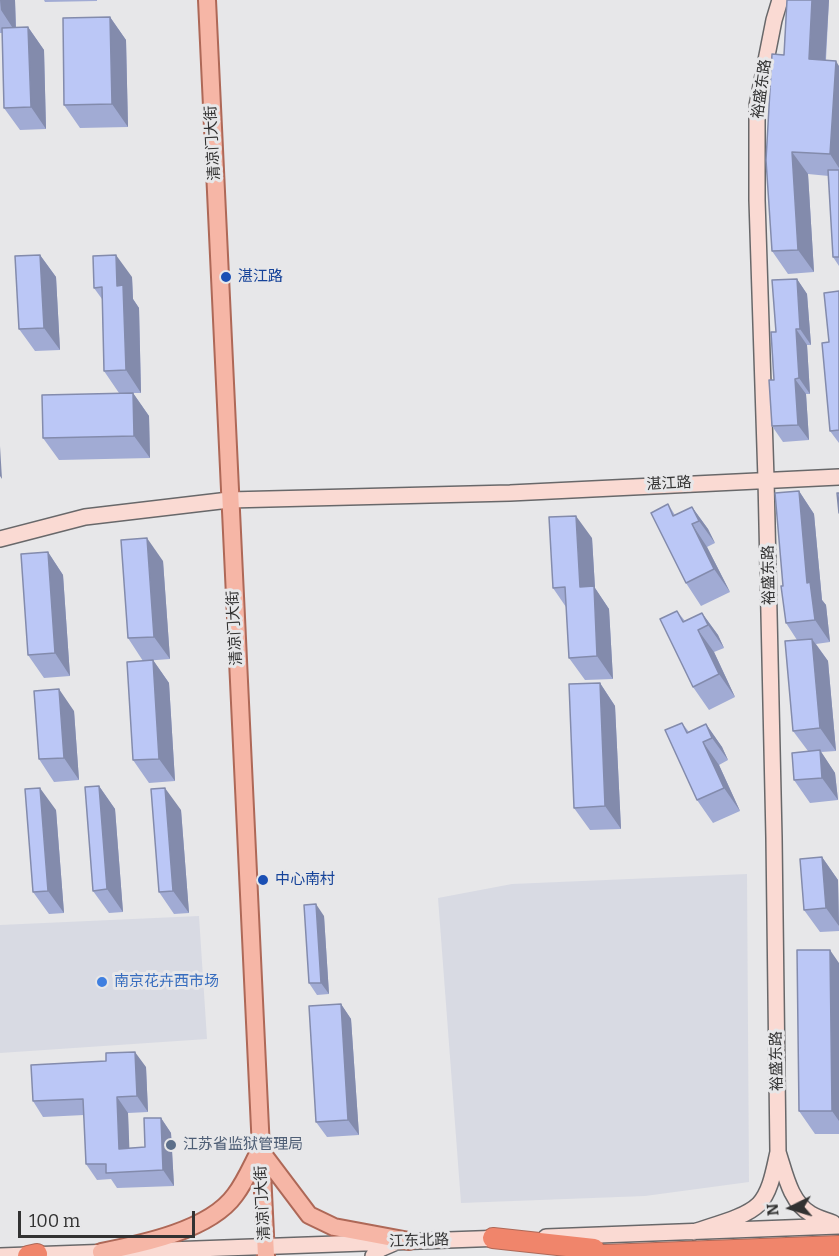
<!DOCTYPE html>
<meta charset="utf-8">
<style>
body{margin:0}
#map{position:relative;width:839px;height:1256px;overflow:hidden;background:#e7e7e9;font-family:Bitter,serif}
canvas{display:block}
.north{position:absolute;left:761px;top:1178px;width:60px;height:60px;-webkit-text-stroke:4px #e7e7e9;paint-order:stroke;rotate:265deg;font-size:16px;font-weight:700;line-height:24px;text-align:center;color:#323232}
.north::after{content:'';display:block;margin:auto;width:21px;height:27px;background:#323232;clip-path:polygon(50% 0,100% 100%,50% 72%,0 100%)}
.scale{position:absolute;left:18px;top:1211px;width:177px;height:27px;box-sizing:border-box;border:3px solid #323232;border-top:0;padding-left:8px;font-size:18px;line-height:21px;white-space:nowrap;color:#323232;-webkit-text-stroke:4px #e7e7e9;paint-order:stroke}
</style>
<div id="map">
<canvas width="839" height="1256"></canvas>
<div class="north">N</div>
<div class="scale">100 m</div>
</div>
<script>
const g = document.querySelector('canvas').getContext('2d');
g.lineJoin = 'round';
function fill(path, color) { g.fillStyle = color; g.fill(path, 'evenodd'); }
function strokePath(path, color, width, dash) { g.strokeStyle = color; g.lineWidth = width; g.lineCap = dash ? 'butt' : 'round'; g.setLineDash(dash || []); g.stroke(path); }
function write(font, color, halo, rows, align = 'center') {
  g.font = font + ' Bitter,"Noto Sans SC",serif'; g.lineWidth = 6; g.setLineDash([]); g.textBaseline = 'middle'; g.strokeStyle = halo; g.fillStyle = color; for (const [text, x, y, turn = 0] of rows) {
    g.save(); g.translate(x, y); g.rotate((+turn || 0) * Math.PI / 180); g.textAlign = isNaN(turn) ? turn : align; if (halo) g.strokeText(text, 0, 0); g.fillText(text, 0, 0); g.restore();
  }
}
fill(new Path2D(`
 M747,874l2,308 -104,14 -184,7 -23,-305 74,-14z
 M199,916l8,123 -207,14v-128z`), '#d8dae3');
const secondary = new Path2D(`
 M0,539l85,-22 144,-17 281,-7 329,-16
 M778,1152c7,21 12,50 33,62 6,4 15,6 22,9
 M694,1232c19,-7 51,-14 65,-28 12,-13 15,-35 19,-52l-4,-314 -8,-359 -9,-279v-94l17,-86 6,-20
 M546,1237l293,-11
 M0,1256l504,-18
 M373,1256l7,-7 14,-6`);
const primary = new Path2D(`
 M207,0l59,1256
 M101,1252c41,-8 109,-22 134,-57 10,-13 17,-30 25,-45l49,65 25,12 75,14`);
const highway = new Path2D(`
 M493,1238l101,11
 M28,1256l9,-2
 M578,1256l261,-10`);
strokePath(secondary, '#68686a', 18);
strokePath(primary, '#ae6857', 20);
strokePath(highway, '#ae6857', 22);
strokePath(secondary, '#fadad3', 15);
strokePath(primary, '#f6b6a6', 16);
strokePath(highway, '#f0856b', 20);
fill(new Path2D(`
 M0,0h15l1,28 12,-1 16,23 2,79 -26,1 -16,-22 -2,-75h-2z
 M44,0h53v1l-52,1z
 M787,0h42l-3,60 13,6v200l-6,-9 -4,-81 -21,-2 6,98 -26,2 -16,-23z
 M110,17l16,23 2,87 -48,1 -16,-23z
 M40,255l16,22 4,73 -25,1 -16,-22z
 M132,277l1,22 6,9 2,85h-22l-15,-22 -2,-72 -8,-11z
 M797,279l10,15 4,51h-4l3,49h-4l3,46 -26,2 -11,-16 4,-94z
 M839,291v152l-9,-12 -1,-89z
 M133,393l16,23 1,42 -91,2 -16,-22z
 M799,491l15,23 8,86 4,5 4,37 -14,2 12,17 8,90 -15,1 14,21 3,27 -28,3 -16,-23 14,-29 -15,-20 4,-91 -11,-17 -3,-37z
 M668,504l7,11 17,-8 16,22 7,14 -8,4 23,45 -29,14 -15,-23z
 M592,538l3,50 14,21 4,70 -28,1 -16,-22 -3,-51 -13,-19z
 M48,552l15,23 7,101 -26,2 -16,-23z
 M163,561l7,98 -27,2 -15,-23z
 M677,611l8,10 17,-8 16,22 6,13 -10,4 21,45 -26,13 -16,-23z
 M153,660l16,23 6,98 -26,2 -16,-23z
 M600,683l15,23 6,123 -31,1 -16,-22z
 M74,711l5,69 -25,2 -15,-23z
 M682,723l7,9 17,-8 16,23 6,13 -9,5 21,46 -27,12 -16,-23z
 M99,786l16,23 8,103 -14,1 -16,-22z
 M56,810l8,103 -15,1 -16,-22z
 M181,810l8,103 -15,1 -15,-22z
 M822,857l16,23 1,51 -19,1 -16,-22z
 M324,916l5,78 -12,1 -8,-12z
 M839,963v171h-24l-16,-23z
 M341,1004l10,15 8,116 -32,2 -11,-15z
 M146,1067l2,45 -20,1 1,35 16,-1 16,-29 10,15 3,53 -57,2 -6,-9 -14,1 -11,-16 -2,-49 -41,2 -10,-16z`), '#a1abd4');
fill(new Path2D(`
 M0,0h15l1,33 -15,-23z
 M812,0h17l-5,82 -15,-23z
 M110,17l16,23 2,87 -16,-23z
 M28,27l16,23 2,79 -15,-22z
 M836,61l3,5v102l-9,-14z
 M792,152l16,22 6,98 -16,-22z
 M40,255l16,22 4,73 -16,-22z
 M116,255l16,22 1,22 6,9 2,85 -15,-23 -9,-84z
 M797,279l10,15 4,51 -11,-16z
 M796,329l11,16 3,49 -11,-16z
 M795,379l11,15 3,46 -11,-15z
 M133,393l16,23 1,42 -16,-22z
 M0,446l2,33 -2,-3z
 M799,491l15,23 8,86 4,5 4,37 -15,-22 -8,-37z
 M692,507l16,22 7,14 -16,-22z
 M576,516l16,22 3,50 14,21 4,70 -16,-23 -17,-69z
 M692,524l15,23 23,45 -16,-23z
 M147,538l16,23 7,98 -16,-22z
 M48,552l15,23 7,101 -15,-23z
 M702,613l16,22 6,13 -16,-23z
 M698,630l16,22 21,45 -16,-23z
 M812,639l16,22 8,90 -16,-23z
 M153,660l16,23 6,98 -16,-22z
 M600,683l15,23 6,123 -16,-23z
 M59,689l15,22 5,69 -15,-22z
 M706,724l16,23 6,13 -16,-22z
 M703,742l16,23 21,46 -16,-23z
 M820,750l15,23 3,27 -16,-22z
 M99,786l16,23 8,103 -16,-23z
 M40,788l16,22 8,103 -16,-22z
 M165,788l16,22 8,103 -16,-22z
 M822,857l16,23 1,46 -13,-18z
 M316,904l8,12 5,78 -8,-11z
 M830,950l9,13v158l-7,-10z
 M341,1004l10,15 8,116 -11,-15z
 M135,1052l11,15 2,45 -11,-16z
 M117,1097l11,16 2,51 -11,-15z
 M161,1118l10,15 3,53 -11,-16z`), '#838bac');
const building = new Path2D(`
 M787,0h25l-3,59 27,2 -6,93 -38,-2 6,98 -26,1 -6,-91 6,-106 12,1z
 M110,17l2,87 -48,1 -1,-87z
 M28,27l3,80 -27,1 -2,-80z
 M828,170h11v87h-6z
 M40,255l4,73 -25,1 -4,-73z
 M116,255l1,31 6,-1 3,85 -22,1 -2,-84 -8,1 -1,-32z
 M797,279l3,50h-4l3,49 -4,1 3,46 -26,1 -3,-46h5l-3,-48h5l-4,-52z
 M839,291v139l-9,1 -8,-88 7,-1 -5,-49z
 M133,393l1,43 -91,2 -1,-43z
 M799,491l8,92 3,-1 5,38 -29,3 -5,-37h2l-8,-93z
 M837,493h2v20z
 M668,504l5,12 19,-9 7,14 -7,3 22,45 -28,14 -35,-70z
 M576,516l4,71 14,-1 3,70 -28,2 -4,-71 -12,1 -4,-71z
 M147,538l7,99 -26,1 -7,-98z
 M48,552l7,101 -27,2 -7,-101z
 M677,611l6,11 19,-9 6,12 -10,5 21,44 -26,13 -33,-68z
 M812,639l8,89 -27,3 -8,-90z
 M153,660l6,99 -26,1 -6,-98z
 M600,683l5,123 -31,2 -5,-124z
 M59,689l5,69 -25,1 -5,-68z
 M682,723l5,10 19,-9 6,14 -9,4 21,46 -27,12 -32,-70z
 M820,750l2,28 -28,2 -2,-27z
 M99,786l8,103 -14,2 -8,-104z
 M40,788l8,103 -15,1 -8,-103z
 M165,788l8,103 -14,1 -8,-103z
 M822,857l4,51 -22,2 -4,-51z
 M316,904l5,79h-12l-5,-78z
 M797,950h33l2,161h-33z
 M341,1004l7,116 -32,2 -7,-116z
 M135,1052l2,44 -20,1 2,52 26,-2 -1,-29h17l2,52 -57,3v-9h-20l-3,-65 -50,2 -2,-36 75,-4v-8z`);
fill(building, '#bbc7f6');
strokePath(building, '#838bac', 1.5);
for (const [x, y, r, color] of [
 [226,277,6,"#1a4fb4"],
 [263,880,6,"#1a4fb4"],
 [102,982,6,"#3f7fe0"],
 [171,1145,6,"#5c6f8a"]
]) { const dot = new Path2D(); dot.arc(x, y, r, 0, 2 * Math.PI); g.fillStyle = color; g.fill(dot); strokePath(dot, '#e7e7e9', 2); }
write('15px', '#323232', '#e7e7e9', [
 ["裕盛东路",762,89,-82],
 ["清凉门大街",213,143,-93],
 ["湛江路",669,484,-3],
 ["裕盛东路",769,575,-91],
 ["清凉门大街",235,628,-93],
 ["裕盛东路",777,1061,-91],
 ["清凉门大街",263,1203,-93],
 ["江东北路",419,1241,-2]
]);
write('15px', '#164399', '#e7e7e9', [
 ["湛江路",238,277],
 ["中心南村",275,880]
], 'left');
write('15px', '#366cbe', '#e7e7e9', [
 ["南京花卉西市场",114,982]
], 'left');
write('15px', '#4e5e75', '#e7e7e9', [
 ["江苏省监狱管理局",183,1145]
], 'left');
</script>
